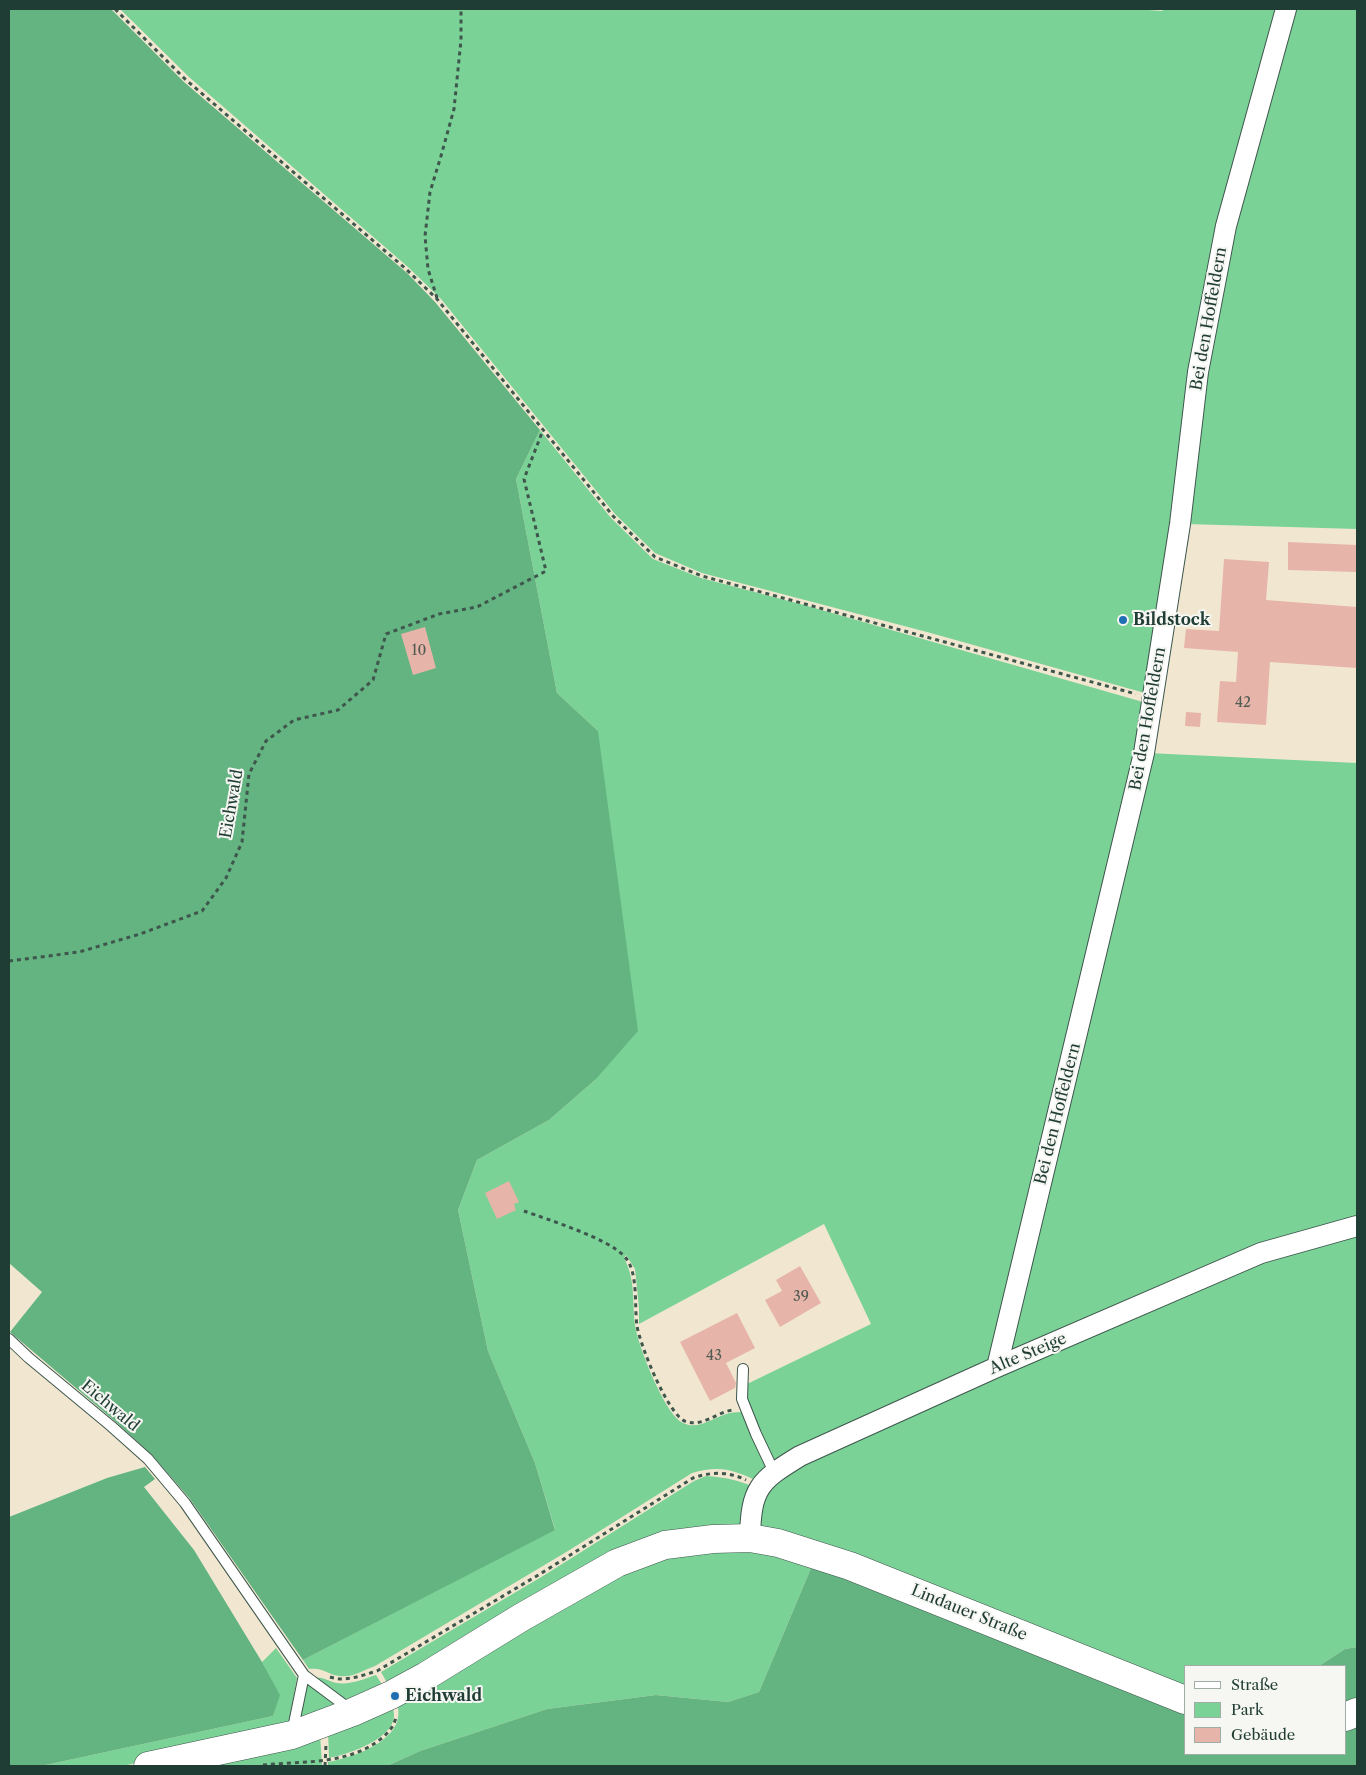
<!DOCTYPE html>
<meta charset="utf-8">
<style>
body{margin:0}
#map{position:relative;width:1366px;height:1775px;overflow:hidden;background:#f1e7d1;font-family:"Libre Caslon Text",serif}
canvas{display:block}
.frame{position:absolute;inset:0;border:10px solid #1f3d34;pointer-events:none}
.legend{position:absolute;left:1184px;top:1665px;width:162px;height:90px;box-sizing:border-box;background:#f6f6f2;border:1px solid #a0aca6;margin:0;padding:6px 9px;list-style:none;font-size:15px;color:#1f3d34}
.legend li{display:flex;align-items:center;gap:10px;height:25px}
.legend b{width:25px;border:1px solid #a0aca6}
</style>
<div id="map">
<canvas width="1366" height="1775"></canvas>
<div class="frame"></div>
<ul class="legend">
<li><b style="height:6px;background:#fff"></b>Straße</li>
<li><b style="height:14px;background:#7ad297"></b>Park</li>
<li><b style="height:14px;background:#e7b4a9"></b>Gebäude</li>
</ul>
</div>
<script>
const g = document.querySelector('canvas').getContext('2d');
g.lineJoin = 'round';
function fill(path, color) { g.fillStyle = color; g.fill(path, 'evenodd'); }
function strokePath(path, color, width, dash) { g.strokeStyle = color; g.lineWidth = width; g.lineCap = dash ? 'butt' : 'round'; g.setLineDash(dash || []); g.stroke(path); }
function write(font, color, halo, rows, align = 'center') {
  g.font = font + ' "Libre Caslon Text",serif'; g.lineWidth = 4; g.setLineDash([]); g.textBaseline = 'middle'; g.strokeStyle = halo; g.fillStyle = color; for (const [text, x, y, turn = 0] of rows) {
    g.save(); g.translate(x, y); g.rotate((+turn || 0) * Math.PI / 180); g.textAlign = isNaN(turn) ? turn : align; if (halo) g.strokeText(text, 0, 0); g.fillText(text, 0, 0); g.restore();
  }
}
fill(new Path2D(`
 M120,9h1014l28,2 2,-2h117l-59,216 -70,470 -225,-63 -225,-59 -47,-20 -40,-39 -174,-215 -33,-32 -219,-190z
 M1290,9h67v520l-171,-5 16,-152 30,-144z
 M540,430l71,88 42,41 48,19 103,27 346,99 -157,660 -219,103 -29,-69 2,-14 124,-60 -47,-100 -185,100v-17l-4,-38 -9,-14 -2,3c12,23 8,43 11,67 3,21 30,90 48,98 16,8 32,-7 47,-10 4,-1 10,-1 15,-1l25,59 -11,11c-25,-13 -41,-17 -67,-9l-124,78 -193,115c-11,4 -23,12 -35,10 -13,-1 -16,-9 -31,-7l-6,-9 252,-131 -20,-66 -47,-112 -30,-141 19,-50 72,-40 46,-40 3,-349 -41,-38 -41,-214z
 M1148,753l209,10v457l-355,140z
 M1357,1230v417l-12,2 -26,17h-134v20l-429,-153v-20l21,-37 485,-219z
 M706,1476c18,1 32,4 48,11l-9,45 -81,8 -274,148 -9,-16 162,-96 151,-95z
 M715,1543l99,18 -55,131 -31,10 -72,-7 -109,14 -127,42 -33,15h-59v-4c28,-5 85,-25 67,-63l187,-112z
 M276,1648l21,30 -9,49 -165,39h-82l232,-50 6,-21 -17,-33z
 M376,1675l10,16 -33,15 -39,-28c9,-2 15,4 23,5 13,2 27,-4 39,-8z
 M306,1682l36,29 -43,15z
 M390,1703c20,31 -40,51 -61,55l-1,-28z
 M320,1733l2,33h-143z`), '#7ad297');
fill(new Path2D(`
 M9,9h102l73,73 223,191 28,29 105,128 -24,49 41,214 41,38 40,300 -43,49 -46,40 -72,40 -19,50 30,141 47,112 20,67 -252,130 -113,-161 -38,-44 -36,-33 -106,-90 32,-40 -33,-29z
 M145,1467l10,12 -11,8 50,63 68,112 18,33 -7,21 -232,50h-32v-249l98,-39z
 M814,1561l371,144v49h160v-30l12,-5v47h-970l33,-15 127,-42 109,-14 72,7 31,-10z
 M1357,1647v57l-12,6v-44h-26l26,-17z`), '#63b480');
fill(new Path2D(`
 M1288,542l69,3v27l-69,-2z
 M1224,559l45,3 -3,38 91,7v61l-87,-6 -4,63 -49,-3 3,-41 16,1 2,-30 -54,-4 2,-19 33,2z
 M425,627l11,41 -23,7 -12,-41z
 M1186,712l15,1 -1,14 -15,-1z
 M509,1181l10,21 -5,2 2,6 -19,9 -12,-26z
 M800,1266l21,37 -41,24 -15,-27 17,-9 -6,-11z
 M737,1313l18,35 -29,15 10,20 -1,5 -25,13 -30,-59z`), '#e7b4a9');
const service = new Path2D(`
 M9,1339l20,19 82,68 37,33 37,44 119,172 47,35
 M743,1369l-1,30 14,35 18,38
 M292,1733l12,-58`);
const minor = new Path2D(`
 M997,1367l147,-614 36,-229 18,-152 28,-146 60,-217
 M750,1538c1,-50 9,-57 50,-82l197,-89 264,-114 96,-27`);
const secondary = new Path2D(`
 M1345,1717l12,-5
 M148,1766l144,-31 61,-23 38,-17 35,-19 96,-59 95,-54 48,-18 48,-6 37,-1 28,5 72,23 335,134`);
strokePath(service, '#3e564c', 12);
strokePath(minor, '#3e564c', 22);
strokePath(secondary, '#3e564c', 29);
strokePath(new Path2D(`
 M115,9l70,70 221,190 31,30 176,217 42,41 47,19 434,118
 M437,298l-9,-29 -3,-33 5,-44 11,-36 13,-47 7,-69v-31
 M9,961l70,-9 61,-18 62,-23 24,-33 16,-36 7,-68 17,-33 28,-21 44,-10 35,-30 13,-46 53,-20 38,-7 69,-36 -22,-92 19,-49
 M524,1211c25,9 83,27 100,45 15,15 10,50 13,70 3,19 32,92 50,96 19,4 29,-10 46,-12
 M330,1677c16,5 30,-1 47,-6l163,-97 153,-96c17,-6 35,-7 53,2
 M263,1765c41,-4 86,0 119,-27 7,-6 13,-13 14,-22
 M325,1766l1,-22`), '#3e564c', 3, [4, 4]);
strokePath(service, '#fff', 10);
strokePath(minor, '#fff', 20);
strokePath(secondary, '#fff', 28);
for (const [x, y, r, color] of [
 [1123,620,5,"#1f6fb2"],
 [395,1696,5,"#1f6fb2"]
]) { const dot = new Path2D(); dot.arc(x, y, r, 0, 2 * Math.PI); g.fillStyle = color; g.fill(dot); strokePath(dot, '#f6f6f2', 2); }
write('14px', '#515b51', null, [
 ["10",419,651],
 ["42",1243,703],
 ["39",801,1297],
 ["43",714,1356]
]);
write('16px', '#1f3d34', '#f6f6f2', [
 ["Bei den Hoffeldern",1209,319,-80],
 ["Bei den Hoffeldern",1148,719,-80],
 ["Eichwald",232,804,-80],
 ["Bei den Hoffeldern",1058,1114,-76],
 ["Alte Steige",1028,1354,-23],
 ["Eichwald",110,1406,40],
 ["Lindauer Straße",969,1613,22]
]);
write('bold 16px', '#1f3d34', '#f6f6f2', [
 ["Bildstock",1133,620],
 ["Eichwald",405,1696]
], 'left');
</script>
